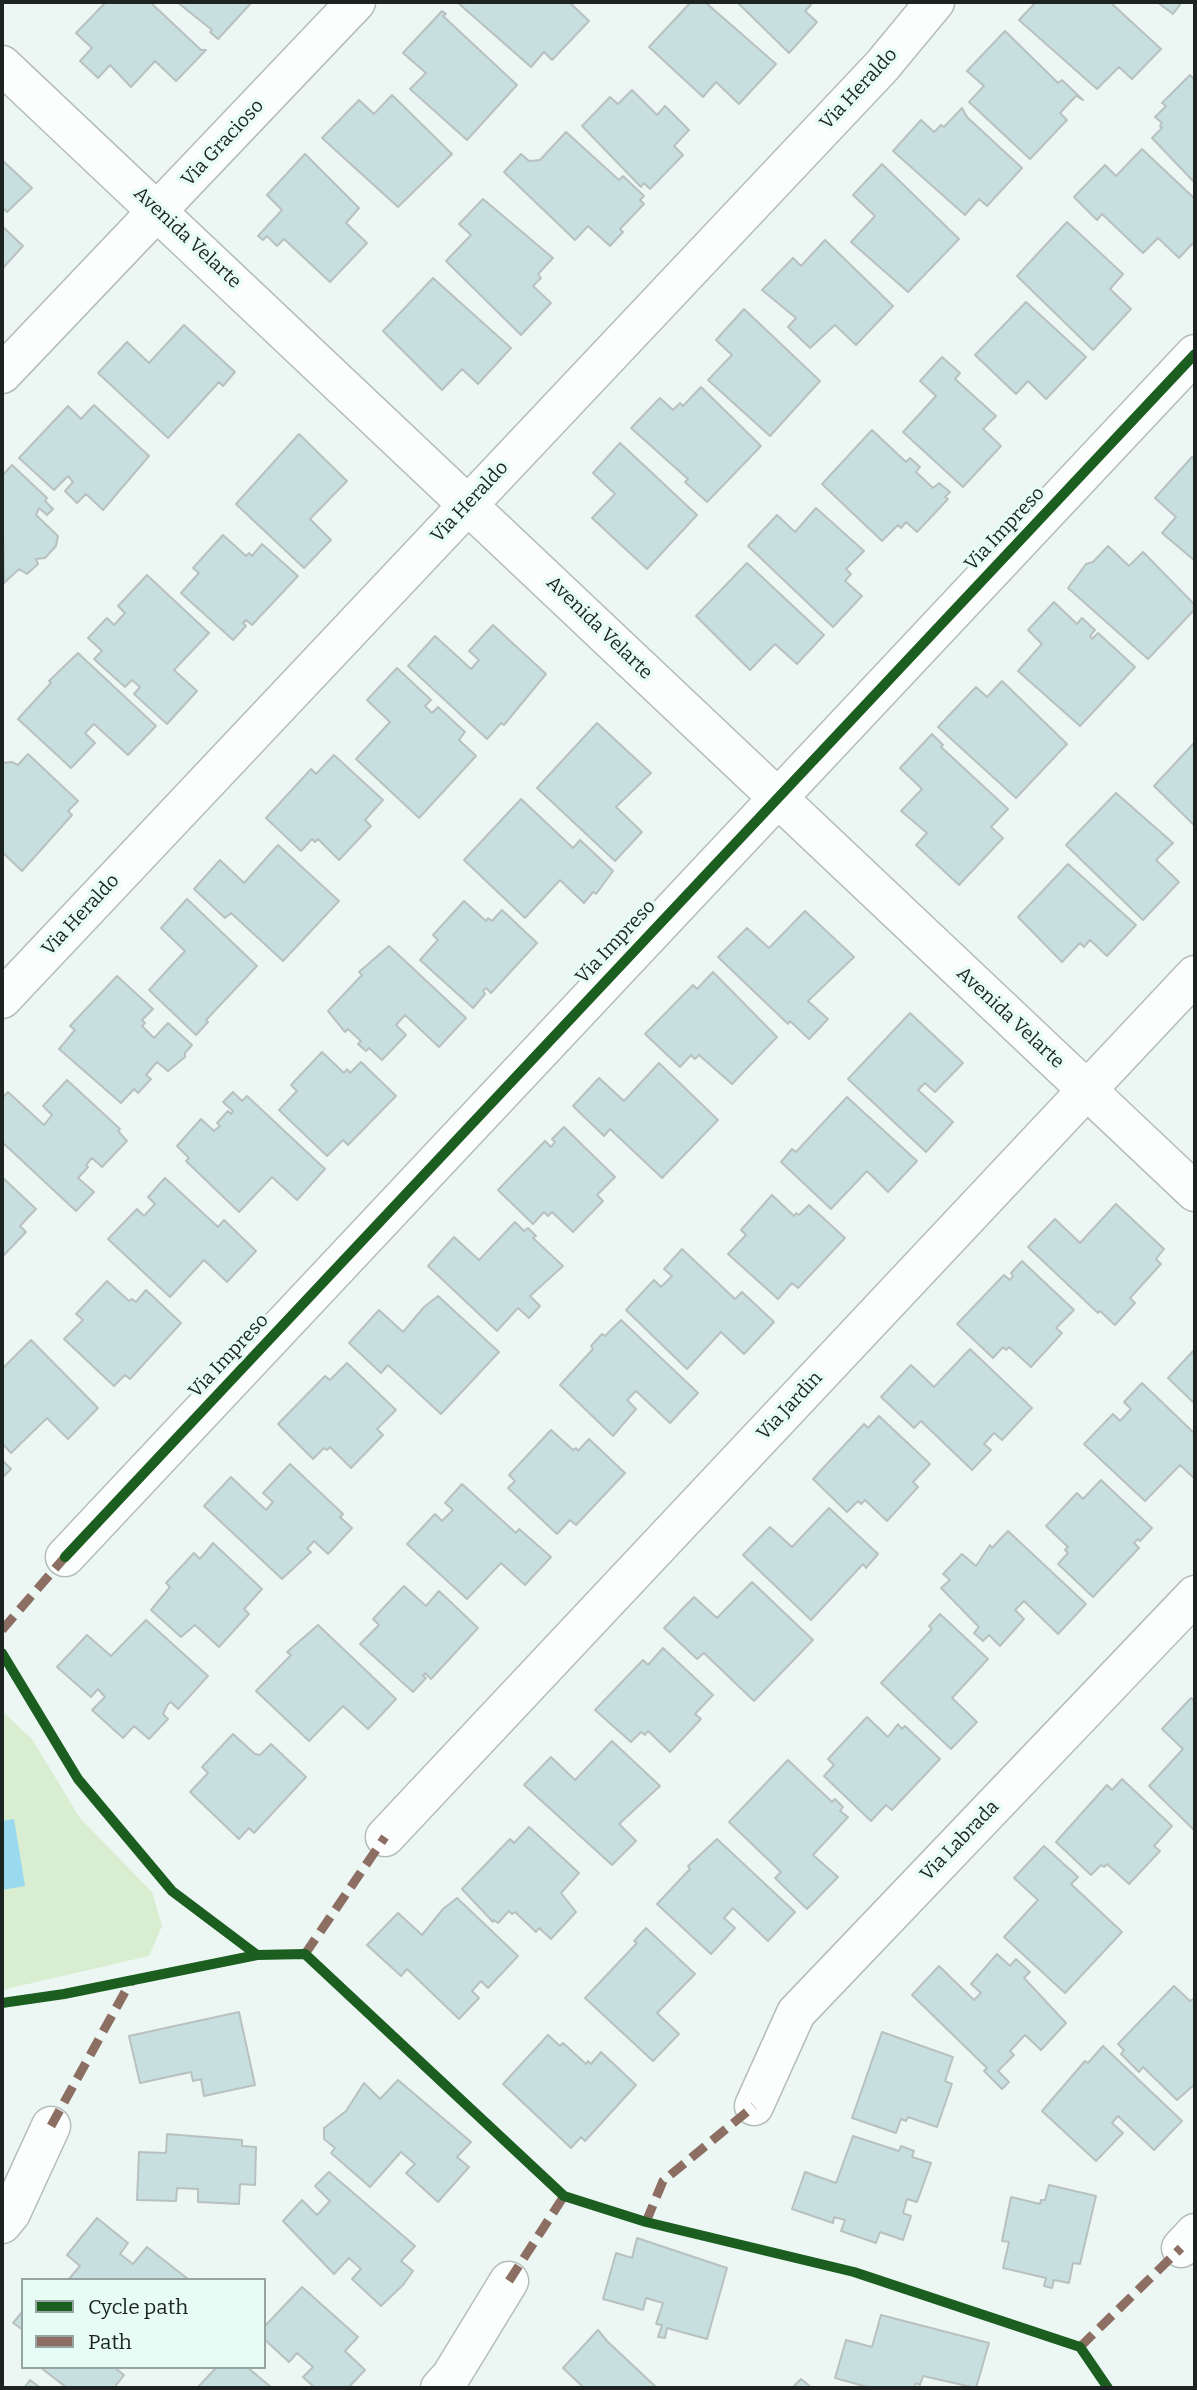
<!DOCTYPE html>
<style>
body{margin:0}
#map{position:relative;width:1197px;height:2390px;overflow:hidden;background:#ecf7f4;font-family:Bitter,serif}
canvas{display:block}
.frame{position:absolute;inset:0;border:4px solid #1c2321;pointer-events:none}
.legend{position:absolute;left:21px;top:2278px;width:245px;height:91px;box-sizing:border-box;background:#e8fcf6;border:2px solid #96a5a1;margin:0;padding:9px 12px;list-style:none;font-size:21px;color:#1c2321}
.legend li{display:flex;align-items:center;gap:14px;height:35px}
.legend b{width:35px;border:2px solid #96a5a1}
</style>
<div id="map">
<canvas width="1197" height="2390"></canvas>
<div class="frame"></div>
<ul class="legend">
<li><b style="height:9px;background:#1b5e20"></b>Cycle path</li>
<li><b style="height:9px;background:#8d6e63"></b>Path</li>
</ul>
</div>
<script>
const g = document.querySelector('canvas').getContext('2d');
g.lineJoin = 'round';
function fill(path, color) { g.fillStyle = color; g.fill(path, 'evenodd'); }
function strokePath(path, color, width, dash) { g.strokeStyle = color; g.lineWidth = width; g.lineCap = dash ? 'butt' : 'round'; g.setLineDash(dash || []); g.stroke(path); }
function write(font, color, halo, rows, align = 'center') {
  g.font = font + ' Bitter,serif'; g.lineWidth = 7; g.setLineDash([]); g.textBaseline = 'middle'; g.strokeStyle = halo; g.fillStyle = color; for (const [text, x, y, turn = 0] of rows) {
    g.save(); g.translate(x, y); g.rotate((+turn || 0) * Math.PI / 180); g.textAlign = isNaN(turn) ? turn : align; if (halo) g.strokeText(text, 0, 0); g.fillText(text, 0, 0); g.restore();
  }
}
fill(new Path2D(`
 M2,1711l30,28 48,79 72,74 10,34 -13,30 -147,34z`), '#d9edd1');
fill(new Path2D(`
 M14,1819l11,67 -23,4v-69z`), '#99daee');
const building = new Path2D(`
 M106,2h44l51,48h5l-30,31 -21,-20 -24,26 -21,-22 -12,13 -18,-17 12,-13 -16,-15z
 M177,2h75l-34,37 -8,-7 2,-2z
 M457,2h112l20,19 -37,39 -8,-8 -13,15z
 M691,2h14l71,62 -37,40 -23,-22 -13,15 -54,-50z
 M737,2h71l3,3 -6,6 12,11 -28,31z
 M1036,2h74l51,47 -29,30 -13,-12 -22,22 -78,-69z
 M1157,2h25l-9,12z
 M442,11l4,3 -3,2 74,69 -50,55 -57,-51 16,-16 -23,-20z
 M1005,31l53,52 4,-3 21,20 -7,-4 -16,17 7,7 -37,39 -61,-57 15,-16 -17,-15z
 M1190,75l5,5v103l-43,-45 10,-10 -2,-2 2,-3 -7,-6 11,-11 -4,-3z
 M632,90l25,25 8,-9 24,24 -15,16 9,9 -33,34 -6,-6 -3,4 -59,-61 28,-29 8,7z
 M392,95l60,59 -54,53 -76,-69 37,-38 15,14z
 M962,108l5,9 55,51 -35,38 -8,-7 -14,16 -72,-64 28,-31 13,12 7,-7 3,2z
 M566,132l53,48 4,-4 21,20 -4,4 4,4 -24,25 3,3 -13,14 -22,-20 -13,14 -71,-68 17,-18 8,7 11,-1z
 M1142,149l53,50v42l-16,17 -21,-20 -15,15 -41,-39 -5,6 -23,-23 31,-32 11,11z
 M305,154l54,54 -13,15 21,20 -37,39 -46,-43 -7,7 -10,-10 -4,4 -5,-4 24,-26 -15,-15z
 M2,160l30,28 -25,24 -5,-5z
 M882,164l77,75 -51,53 -57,-50 24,-26 -22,-21z
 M483,199l70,59 -15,16 3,4 -8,8 18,17 -30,32 -75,-74 25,-26 -12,-11z
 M1067,222l56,52 -13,15 21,20 -38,41 -76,-74z
 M2,226l21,20 -21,23z
 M825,240l68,66 -37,39 -21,-20 -25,23 -22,-21 8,-9 -34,-28 31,-32 8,8z
 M433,278l78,70 -33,36 -16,-15 -20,21 -59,-59z
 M1026,302l60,55 -40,42 -18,-18 -12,13 -41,-39z
 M744,309l76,72 -50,55 -62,-56 24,-25 -16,-15z
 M184,325l51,47 -12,14 -4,-4 -51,56 -70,-65 29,-31 22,21z
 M942,357l18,16 -5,6 41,37 -13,13 18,17 -38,41 -60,-55 33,-36 -16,-15z
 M701,387l60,59 -54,56 -22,-20 3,-3 -57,-51 29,-30 13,12 7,-7 3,3z
 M94,405l55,51 -46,54 -17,-16 -9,9 -12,-12 8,-9 -5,-6 -14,14 -35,-32 49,-52 13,13z
 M872,430l34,32 4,-4 10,9 -4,5 17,16 6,-5 11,9 -5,5 3,2 -31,33 -11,-10 -5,6 -3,-3 -16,16 -60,-57z
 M299,434l48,47 -37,38 21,21 -27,28 -68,-64z
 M620,443l77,72 -50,54 -55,-51 23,-24 -22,-21z
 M1192,457l3,2v102l-33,-28 14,-16 -21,-19z
 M12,465l35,33 -2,3 8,8 -6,6 -8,-7 -3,7 22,21 -2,10 -11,12 -9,1 2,5 -11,10 -8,-5 -15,14 -2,-107z
 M816,508l48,43 -18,18 5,5 -6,7 17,15 -29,31 -85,-81 29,-31 18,17z
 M223,535l23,21 3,-3 3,3 10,-12 36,32 -46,49 -6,-5 -3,3 3,3 -13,14 -52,-47 18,-20 -6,-5z
 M1108,546l21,20 14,-14 52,53v4l-47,50 -80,-71 18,-24 7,-2z
 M747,563l77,72 -27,29 -22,-20 -25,26 -54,-54z
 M147,575l62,58 -35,37 23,21 -30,33 -33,-30 6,-7 -8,-7 -7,7 -31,-28 8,-8 -14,-13 19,-20 7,7 11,-12 -7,-7z
 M1054,602l23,22 5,-6 13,12 -5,6 2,3 6,-6 37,34 -55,59 -62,-55 24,-27 -14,-14z
 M493,625l53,49 -42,51 -3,-2 -14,16 -79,-73 27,-30 36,33 8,-9 -10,-9z
 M78,653l78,73 -28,29 -34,-31 -9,9 10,10 -24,25 -53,-49 33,-36 -2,-2z
 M397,668l34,32 -6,6 7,7 6,-6 27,25 -6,8 17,16 -57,62 -63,-59 34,-37 -23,-22z
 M1002,681l65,63 -51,54 -78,-71 38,-40 11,10z
 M597,723l54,50 -35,34 26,25 -27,29 -78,-73z
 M932,734l11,11 -2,2 67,62 -17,18 12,11 -44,47 -43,-40 11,-12 -26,-22 21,-22 -22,-21z
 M1195,742v84l-41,-40z
 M28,754l50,47 -10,10 4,4 -50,56 -20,-19v-89l10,-1 6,3z
 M334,755l49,45 -18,20 6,6 -32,34 -21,-21 -3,3 -3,-3 -11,12 -35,-33 45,-49 5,5z
 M1116,793l57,50 -17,17 23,22 -36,38 -77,-75z
 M521,799l52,49 7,-8 33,31 -17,23 -3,-2 -9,11 -24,-23 -35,38 -61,-58z
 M278,845l61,56 -56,60 -52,-48 -6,5 -31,-29 26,-29 24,23z
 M1068,864l68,61 -29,31 -17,-16 -6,7 -4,-4 -18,19 -44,-45z
 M187,899l70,67 -51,54 2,2 -12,13 -47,-45 36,-39 -24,-23z
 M464,901l22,20 2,-3 4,3 10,-11 35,33 -46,50 -5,-5 -3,3 2,3 -12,14 -53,-48 18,-20 -5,-5z
 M805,911l49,46 -46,44 20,18 -19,20 -19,-18 -2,3 -70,-67 29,-29 22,20z
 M389,946l77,72 -27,29 -34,-32 -9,10 10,10 -24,25 -13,-12 -3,3 -8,-7 3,-3 -13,-12 -3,3 -17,-21 34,-36 -3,-3z
 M713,972l64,65 -45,47 -33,-29 -4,4 -4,-4 -11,12 -35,-33 48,-49 4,4z
 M117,976l36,33 -11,11 3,3 -3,3 12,12 14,-15 24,22 -7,8v4l-17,14 -11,-9 -11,13 5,4 -13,14 -4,-4 -13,14 -62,-54 16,-19 -5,-4z
 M910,1013l53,50 -28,29 -10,-9 -7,7 35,32 -27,30 -78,-73z
 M322,1052l22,21 3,-4 3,4 11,-11 35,34 -48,49 -5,-5 -16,16 -48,-46 18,-19 -6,-6z
 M659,1063l59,57 -56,58 -52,-49 -6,7 -31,-30 26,-28 25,23z
 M67,1080l53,49 -2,2 9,10 -25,26 -10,-9 -6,7 2,2 -10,11 16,14 -18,19 -74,-69v-44l6,-6 36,33 8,-10 -9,-9z
 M233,1092l9,9 5,-5 78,73 -28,31 -25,-23 -33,35 -53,-51 3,-3 -12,-12 24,-27 13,12 6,-5 -3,-3 11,-12 3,3 2,-3 -10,-9z
 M847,1097l70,64 -29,31 -21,-21 -36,38 -50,-47 11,-13 4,3z
 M564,1127l51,50 -18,18 6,6 -30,31 -21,-20 -4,4 -4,-4 -11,12 -35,-34 47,-49 6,6 4,-5 -3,-3z
 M2,1177l34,32 -16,17 6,6 -24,25z
 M165,1178l53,49 6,-7 32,31 -29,31 -23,-22 -34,37 -62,-58 29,-30 7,7 11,-12 -7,-7z
 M772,1195l22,21 2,-3 3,2 10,-10 36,33 -47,50 -6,-5 -14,16 -50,-45 18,-19 -5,-5z
 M1116,1204l48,45 -8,10 5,5 -31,34 5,5 -20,22 -15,-14 -2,2 -70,-66 27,-28 25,24z
 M515,1222l9,9 4,-3 8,8 -3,2 30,28 -33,30 10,10 -11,12 -11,-10 -21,23 -69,-65 26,-29 25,23z
 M682,1249l53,50 7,-7 32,30 -30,32 -23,-22 -34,37 -61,-59 28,-30 7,7 11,-11 -8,-7z
 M1022,1261l52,49 -18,18 6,5 -31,34 -22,-20 -3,3 -3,-3 -10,11 -36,-34 47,-49 6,5 3,-4 -2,-3z
 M107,1281l22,20 3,-2 4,3 10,-12 35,33 -51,56 -5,-4 -11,11 -50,-47 19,-19 -7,-6z
 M438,1296l61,56 -58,62 -53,-49 -7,8 -32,-30 30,-33 24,22 21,-25z
 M621,1320l77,73 -28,30 -34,-32 -9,9 9,9 -23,27 -53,-51 33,-36 -2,-3 11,-12 3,2z
 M31,1340l67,68 -30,31 -21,-21 -36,35 -9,-10v-74z
 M970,1349l62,59 -30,32 -8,-7 -10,11 7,6 -19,20 -51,-49 -7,7 -33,-31 30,-32 23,22z
 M1195,1349v55l-27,-26z
 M347,1363l49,47 -19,19 6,6 -32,33 -21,-21 -3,3 -3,-2 -11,11 -35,-35 47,-48 5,4z
 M1142,1383l51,49 2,-2v49l-15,-14 -35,36 -61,-57 29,-30 7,7 11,-12 -7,-7z
 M879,1416l51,48 -17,18 5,5 -31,34 -22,-21 -4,4 -3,-3 -11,11 -34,-33 51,-55 4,4z
 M551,1430l22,20 3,-2 2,3 11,-12 36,34 -49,52 -6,-5 -13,14 -49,-46 7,-7 -6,-6z
 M2,1460l9,9 -9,9z
 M290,1464l53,50 -3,3 12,11 -24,26 -14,-13 -7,8 4,3 -29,27 -78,-73 27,-29 35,33 7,-8 -10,-9z
 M1101,1480l51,48 -12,13 -2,-2 -4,4 5,5 -46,49 -35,-33 10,-11 -3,-3 3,-3 -22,-21 31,-33 6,6z
 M462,1484l54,49 3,-4 32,28 -26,28 -24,-22 -34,36 -60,-55 28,-30 7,7 11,-11 -8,-7z
 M829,1508l49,46 -12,14 -3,-4 -52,56 -68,-65 27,-28 22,20z
 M1008,1531l78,73 -28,30 -34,-33 -9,9 9,9 -24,27 -11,-11 -6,6 -9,-8 5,-6 -38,-39 9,-8 -7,-6 19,-20 14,12 14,-21 2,3z
 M213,1543l49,46 -18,20 5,5 -30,33 -24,-22 -14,12 -30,-27 19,-23 -4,-4 28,-30 6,6z
 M752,1582l61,58 -59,61 -50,-48 -7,6 -33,-31 30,-31 23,21z
 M404,1586l22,20 13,-15 39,37 -47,51 -6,-6 -2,3 3,2 -13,14 -53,-48 19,-19 -6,-6z
 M940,1614l48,45 -36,39 25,24 -26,27 -70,-66 51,-54 -3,-3z
 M146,1620l62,56 -30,33 -7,-7 -3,2 -5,10 5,5 -19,20 -15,-13 -11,12 -31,-28 13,-13 -7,-8 -7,8 -34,-30 30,-32 24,21z
 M318,1625l78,74 -28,30 -25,-23 -34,35 -53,-50 35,-36 -4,-3z
 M663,1648l50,47 -18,19 6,5 -31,33 -22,-21 -3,4 -4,-3 -10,10 -36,-32 48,-50 5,5z
 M1191,1698l4,4v129l-46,-45 34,-37 -21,-20z
 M867,1717l21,20 10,-13 4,5 3,-3 35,33 -48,51 -6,-5 -15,16 -47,-45 10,-11 -6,-6z
 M233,1734l22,20 5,1 11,-11 35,33 -52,56 -5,-5 -10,11 -49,-47 18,-19 -6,-6z
 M612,1741l48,45 -41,38 17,17 -24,24 -88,-80 27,-28 24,23z
 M788,1760l44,42 3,-3 8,8 -3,4 8,6 -35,38 25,22 -31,32 -32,-31 6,-6 -52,-50z
 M1122,1779l50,47 -18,20 6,5 -31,33 -22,-20 -3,3 -3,-2 -10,10 -35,-33 51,-57 5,5z
 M529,1827l50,46 -18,20 15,19 -25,27 -12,-11 -3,4 -21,-20 -3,2 -3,-3 -11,12 -4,-3 -1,2 -31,-33 48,-50 4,4z
 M717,1839l78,73 -27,29 -35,-33 -9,10 11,10 -24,26 -54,-50 33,-35 -2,-3z
 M1044,1846l34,31 -7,7 51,48 -57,61 -61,-56 34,-37 -24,-22z
 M457,1898l61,58 -30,32 -7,-7 -9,10 7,7 -20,21 -52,-50 -6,7 -34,-31 31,-32 24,22 21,-26z
 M646,1928l49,46 -38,39 22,21 -26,27 -68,-63 52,-55 -3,-2z
 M997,1954l13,12 6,-7 14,13 -6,6 42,45 -25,27 -16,-15 -15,16 4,4 -16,16 11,11 -7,7 -18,-18 3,-3 -75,-73 27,-29 35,34 7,-7 -10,-9z
 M1174,1986l16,15 5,-3v86l-18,16 -34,-33 -4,5 -18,-18 3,-4 -6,-6z
 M239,2012l16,73 -51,11 -3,-17 -8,2 -2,-9 -51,11 -11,-47z
 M882,2032l71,25 -8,24 7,3 -15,43 -29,-10 -2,4 -5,-2 -5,14 -44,-15z
 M548,2035l12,11 3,-3 23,21 2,-3 3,3 10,-12 35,33 -51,56 -4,-4 -10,11 -68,-64z
 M1103,2046l79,75 -28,29 -36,-34 -6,7 11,10 -27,28 -54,-50 43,-50 3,2z
 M398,2080l73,62 -14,15 12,10 -31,35 -32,-29 9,-9 -14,-12 -31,35 -39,-34 4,-5 -11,-9v-11l22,-17 18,-28 16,16z
 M167,2134l75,6v6l14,1 -1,38 -15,-1 -1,20 -41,-2v-13l-21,-1 -1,13 -39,-1 2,-48 27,1z
 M853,2136l46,15 2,-5 13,5 -2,6 19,6 -14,39 -10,-3 -4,14 8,3 -8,24 -23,-8 -4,11 -35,-12 4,-11 -11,-3 -1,6 -41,-14 13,-37 31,11z
 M329,2172l86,74 -14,15 12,10 -10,14 -22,21 -29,-27 9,-10 -12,-11 -15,16 -51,-53 19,-21 15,15 13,-14 -15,-15z
 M1049,2185l47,11 -16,68 -7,-1 -4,20 -15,-3 -2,8 -8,-2 2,-8 -43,-10 6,-26 -7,-1 9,-44 29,7 1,-4h4z
 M97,2218l31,25 -8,11 13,10 14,-17 41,32 -120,1 12,-14 -13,-11z
 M637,2238l90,30 -20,71 -40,-11 -2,10 -7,-1 4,-12 -6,-1 7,-21 -17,-5 -3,12 -40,-11 13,-46 16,5z
 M302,2287l56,50 -13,14 20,19 -17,18h-33l-12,-11 10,-10 -16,-14 -8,9 -25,-23v-12z
 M23,2311v19l-10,-7z
 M881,2315l108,28 -13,45 -53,-12 -3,9 -4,-2 -2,5h-43l-36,-10 11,-38 26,7z
 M598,2330l9,11 50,47h-73l-21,-20z
 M40,2367h74l10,8 -10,13h-47z
 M217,2367h30l25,21h-75z
 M801,2379l11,9h-20z
 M30,2380l11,8h-17z`);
fill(building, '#c7dfdf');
strokePath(building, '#b8c1c0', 2);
const minor = new Path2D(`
 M2,65l1193,1127
 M2,374l354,-372
 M2,999l880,-933 53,-64
 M65,1557l1130,-1203
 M385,1837l810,-862
 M754,2106l42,-93 399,-418
 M2,2224l9,-11 40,-87
 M1181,2248l14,-15
 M440,2388l11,-12 58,-95`);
strokePath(minor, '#b5bdbb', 41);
strokePath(minor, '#fcfefd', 38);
strokePath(new Path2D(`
 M2,1630l63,-73
 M305,1954l80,-117
 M51,2126l80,-145
 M646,2222l17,-41 91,-75
 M509,2281l55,-85
 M1080,2347l101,-99`), '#8d6e63', 9, [18, 9]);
strokePath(new Path2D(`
 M65,1557l1130,-1203
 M2,1653l76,126 94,112 85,64 48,-1 259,242 82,26 208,50 226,75 28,41
 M2,2003l62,-9 193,-39`), '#1b5e20', 10);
write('19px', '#1c2321', '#e8fcf6', [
 ["Via Heraldo",859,89,-47],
 ["Via Gracioso",223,143,-47],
 ["Avenida Velarte",187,238,43],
 ["Via Heraldo",470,502,-47],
 ["Via Impreso",1005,529,-47],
 ["Avenida Velarte",599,628,44],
 ["Via Heraldo",81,915,-47],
 ["Via Impreso",616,942,-47],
 ["Avenida Velarte",1010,1018,43],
 ["Via Impreso",229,1356,-47],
 ["Via Jardin",790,1406,-47],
 ["Via Labrada",960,1841,-46]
]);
</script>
